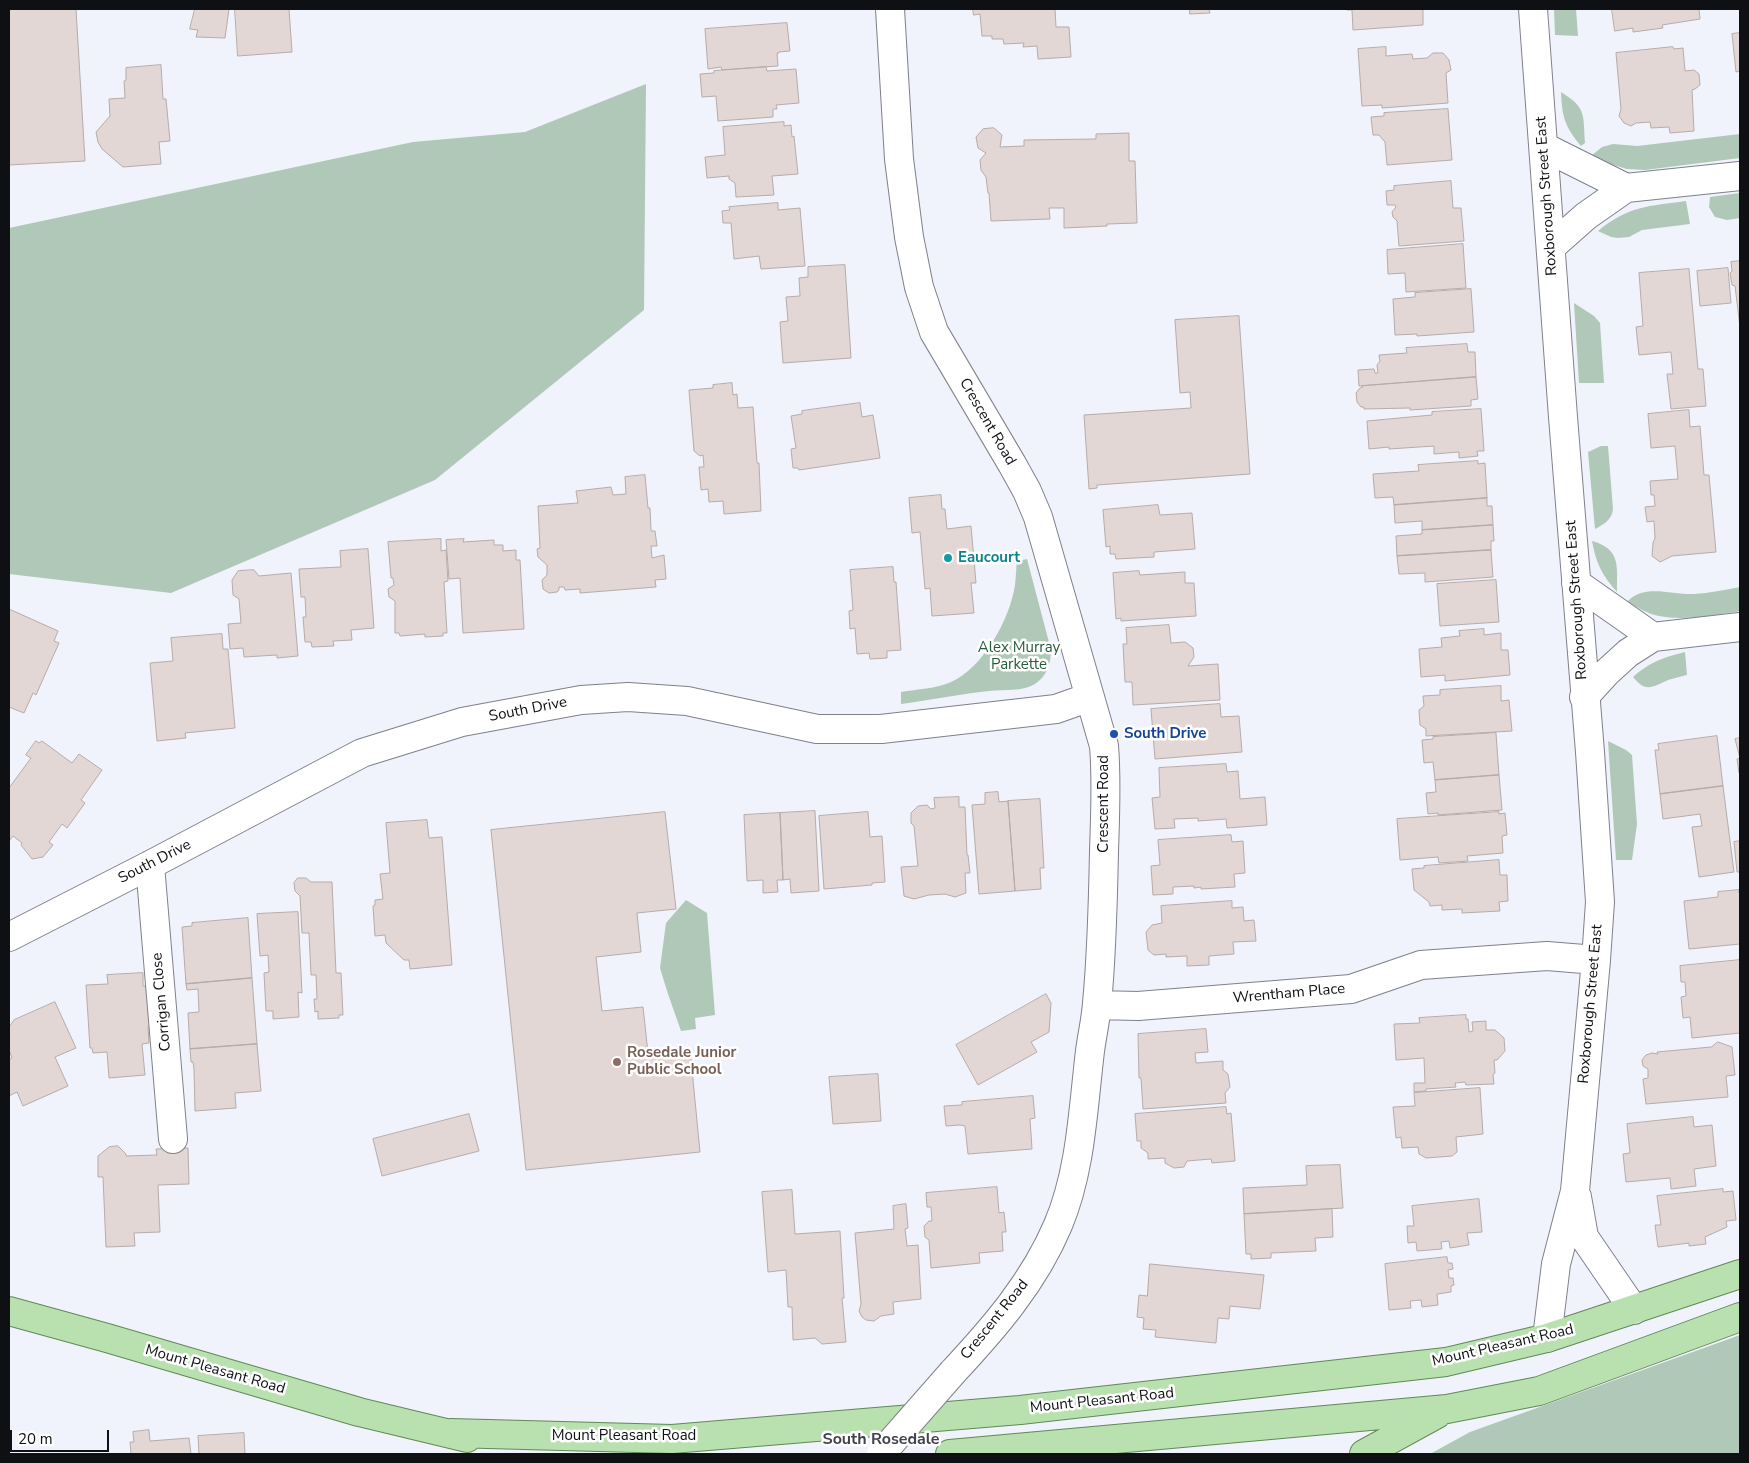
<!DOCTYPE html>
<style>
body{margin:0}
#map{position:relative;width:1749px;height:1463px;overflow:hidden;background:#f0f2fc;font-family:"Nunito Sans",sans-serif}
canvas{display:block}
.frame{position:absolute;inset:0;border:10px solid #0f1013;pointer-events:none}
.scale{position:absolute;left:10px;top:1430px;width:99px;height:22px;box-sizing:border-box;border:2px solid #0f1013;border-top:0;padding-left:6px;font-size:15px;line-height:18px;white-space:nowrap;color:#0f1013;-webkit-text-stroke:4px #fff;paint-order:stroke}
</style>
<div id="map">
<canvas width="1749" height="1463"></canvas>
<div class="frame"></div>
<div class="scale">20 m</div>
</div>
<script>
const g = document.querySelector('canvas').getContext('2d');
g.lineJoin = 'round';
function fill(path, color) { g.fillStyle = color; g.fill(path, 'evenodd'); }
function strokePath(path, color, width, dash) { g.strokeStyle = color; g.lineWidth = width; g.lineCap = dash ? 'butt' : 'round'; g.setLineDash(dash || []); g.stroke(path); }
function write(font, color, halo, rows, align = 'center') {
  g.font = font + ' "Nunito Sans",sans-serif'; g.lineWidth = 5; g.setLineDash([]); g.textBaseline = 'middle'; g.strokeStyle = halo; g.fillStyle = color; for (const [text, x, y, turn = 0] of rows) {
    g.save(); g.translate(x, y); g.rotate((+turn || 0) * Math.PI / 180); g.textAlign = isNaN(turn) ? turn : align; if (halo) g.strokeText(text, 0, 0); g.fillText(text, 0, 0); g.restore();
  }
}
fill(new Path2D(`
 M1554,9h22l2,27 -23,-1z
 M646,84l-2,226 -209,170 -264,113 -162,-19v-346l404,-86 112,-10z
 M1561,92c26,16 22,23 24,51l-4,3c-16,-19 -19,-29 -20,-54z
 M1740,134v24l-95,12 -18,-1 -17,-5 -18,-9 10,-8 11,-3 24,2z
 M1740,193v25l-13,2 -12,-3 -6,-10 1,-10z
 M1686,201l4,23 -48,6 -13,7 -11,1 -7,-1 -13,-6c30,-25 51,-25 88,-30z
 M1574,303l20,13 6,7 4,60h-25z
 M1601,446h7l5,63c-1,11 -9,15 -18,20l-7,-77z
 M1592,541c29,8 25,25 25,51 -15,-17 -21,-29 -25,-51z
 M1027,559l24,91c0,13 -4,26 -16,34 -13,8 -31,5 -46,7 -29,3 -59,9 -88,13v-12c16,-3 35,-3 50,-10 32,-14 59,-63 64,-97 1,-8 1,-16 2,-24z
 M1740,587v24c-24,4 -57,10 -81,5 -11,-2 -22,-9 -32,-14 16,-19 45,-7 67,-8 15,-1 31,-4 46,-7z
 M1685,652l2,23c-7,2 -13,3 -19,5 -16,7 -22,13 -35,-3 17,-15 31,-20 52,-25z
 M1608,741l18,9 6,5 5,69 -5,36h-16z
 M686,900l21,13 8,102 -20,3 1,11 -15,2 -13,-37 -8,-26 6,-45z
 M1740,1335v119h-310l40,-22z`), '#b0c8b8');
const building = new Path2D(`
 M9,9h67l9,152 -76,4z
 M195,9h34l-4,29 -29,-1 2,-7 -8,-1z
 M235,9h54l3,43 -54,4z
 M973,9h82l1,18h13l2,30 -33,2 -1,-13 -14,1 1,-4 -20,1 -1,-5h-11v-3h-10l-2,-22 -6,1z
 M1190,9h22h-3l1,4 -20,1z
 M1347,9h84h-8v16l-70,5 -1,-20h-5z
 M1612,9h87l1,10 -38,6 1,3 -30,4v-4l-18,3z
 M787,23l3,28 -11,1v1h-2l1,13 -56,4 -1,-3 -13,2 -3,-40z
 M1740,33v38l-4,1 -4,-38z
 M1386,47v9l26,-2 1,5 14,-1 6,-5h10l6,7 2,10 -5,3 2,30 -66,5v-3l-20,1 -4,-57z
 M1673,47l1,2 9,-1 2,23 9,-1 5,4 1,11 -5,4 -3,1 2,41 -24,2 -1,-6 -18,1 -1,-6 -14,1 -5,3 -7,-3 -5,-7 2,-7 -5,-56z
 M161,65l2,34h3l4,42 -11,1 2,22 -38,3 -21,-18 -4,-7 -2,-10 14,-16 -1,-17 16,-1 -1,-17 2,-1v-12z
 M766,67l1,4 29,-2 3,34 -23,2 1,4h-4v8l-55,4 -2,-25 -14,1 -2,-23 14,-1v-2z
 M1448,109l4,51 -65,5 -2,-23 -6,-7h-6l-2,-18 13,-1v-3z
 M784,122v4l7,-1 1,12 2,-1 4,38 -26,2 2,19 -38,2 -1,-14 -6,-4v-3l-22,2 -2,-21 20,-2 -2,-28z
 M994,128l8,7 -2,12 24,-1v-6l72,-1v-5l33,-1v28h6l2,62 -30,1v2l-43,2v-20h-15l1,11 -59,2 -2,-28h-1l-2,-16 -5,-7 -1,-10 6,-7 -8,-5 -2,-11 7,-8z
 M1451,181l2,27h8l3,33 -65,5 -2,-25 -4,-4 -1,-5 4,-5 -1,-2h-8l-1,-14 8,-1v-4z
 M778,203v7l22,-2 5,58 -44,3 -2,-13 -25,3 -3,-36h-8l-1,-12 8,-1 -1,-3z
 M1463,244l3,44 -60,4 -1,-19 -17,1 -1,-24z
 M1740,261v66l-5,-41 -3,-1 -2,-12 2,-2 -1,-9z
 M845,265l6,93 -68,5 -3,-41 8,-1 -2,-24 14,-1 -1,-18 9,-1v-10z
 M1728,268l3,35 -31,3 -3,-35z
 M1689,269l9,100h5l3,37 -35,3 -4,-35h6l-2,-22 -32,3 -3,-28 7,-1 -4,-53z
 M1471,289l3,43 -57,4v-2l-22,1 -2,-36 22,-2v-4z
 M1239,316l11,158 -153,11v3l-8,1 -5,-74 107,-7 -1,-16 -10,1 -5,-73z
 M1467,344l1,8h7l1,25 -117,9 -1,-16 16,-1 1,4h3l-1,-8 3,-4 -1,-6 28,-2 -1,-5z
 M1476,377l2,22 -7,1v6l-61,4v-2l-46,1v-2h-3l-4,-5 -1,-9 4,-5 3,-1 -1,-1z
 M732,383l1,12 4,-1 1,14 15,-1 4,56h2l2,48 -37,3 -1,-13 -14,1 -1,-13 -7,1 -2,-23h5l-1,-12 -3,1 -6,-5 -5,-61 24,-2v-3z
 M860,403l2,14 11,-2 7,43 -81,12 -1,-2h-5l-2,-19 5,-1 -5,-32 11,-2v-3z
 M1481,409l3,42h-7l1,5 -19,2v-6l-25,2v-8l-45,3v-2l-20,2 -2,-28 65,-6v-3z
 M1689,410l1,17 10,-1 4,49h5l7,77 -44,4 -12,6 -8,-6 1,-13 2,-5 -1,-17 -7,1 -2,-15 10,-1 -1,-11h-3l-1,-14 28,-2 -3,-33 -24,2 -3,-34z
 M1478,461v3l7,-1 2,35 -93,7 -1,-8 -18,1 -2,-24 46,-3 -1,-6z
 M645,475l3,33h2l1,23h4l2,15h-6l1,12 12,-3 2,24 -11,1 1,7 -76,6v-4l-15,1 -1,-3h-5v3l-2,2 -8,1 -6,-4 -1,-9 5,-5v-10l-9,-8 -1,-8 3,-1 -2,-42 40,-3 -2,-12 35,-4 2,8 13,-1 -1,-17z
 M941,495l1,14h3l2,20 24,-3 5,57h-5l3,30 -42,3 -2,-28 -5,1 -5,-57 -8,1 -3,-35z
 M1487,498v8h5l1,19 -71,5v-9l-27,2 -1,-18z
 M1158,505l2,10 32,-2 3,36 -41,3v5l-38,2 -1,-5h-5v-8l-4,1 -3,-37z
 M1493,525l1,16h-3v9l-94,6 -1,-20 26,-2v-4z
 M441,539v12l5,-1 2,31 -4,1 3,51h-4v3l-18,1v-3l-25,2 -1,-3h-4v-32l-6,-4 -1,-8 6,-4 -1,-7h-2l-3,-36z
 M464,539l-1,3 31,-2v5h9v6l13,-1v10h4l4,69 -61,4 -3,-55 -11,1 -3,-39z
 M368,549l6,79 -23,2 1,10 -19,1 1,5 -22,1 -1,-5h-6l-2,-25h3l-1,-20h-4l-2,-28 42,-2 -1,-16z
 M1491,550l2,27 -68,5v-9l-26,1 -2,-18z
 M893,567l1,15h2l5,68 -14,1v7l-17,1 -1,-6 -12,1 -2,-26 -5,1 -1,-18 4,-1 -3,-40z
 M254,570l5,6 32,-3 7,83 -21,2v-3l-33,2 -1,-9 -13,1 -2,-25 13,-1 -2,-24 -6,-4 -1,-15 6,-9z
 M1139,571l1,4 45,-3v11h9l2,33 -75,5v-3l-5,1 -3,-46z
 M1496,580l3,42 -59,4 -3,-42z
 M9,609l49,22 -4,10 5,2 -23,52 -3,-2 -9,20 -15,-6z
 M1169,625l2,18 14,-1 8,6 1,9 -6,9 30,-2 2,36 -87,5 -1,-23h-7l-2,-38h4l-1,-16z
 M1484,629v6l17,-2v17h7l2,25 -65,6v-6l-24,2 -2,-28 23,-2 -1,-9 19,-2 -1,-5z
 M222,634l1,15h5l7,79 -50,5 1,5 -29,3 -7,-78 23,-2 -2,-23z
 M1501,686v15l8,-1 3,31 -86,5v-7l-6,-4 -1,-15 5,-4 -1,-10 17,-1v-5z
 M1220,704l1,13 18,-1 3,36 -87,7 -4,-50z
 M1496,733l3,42 -64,5 -2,-18 -9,1 -2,-23 11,-1v-2z
 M1717,736l6,50 -63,8 -5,-44h4l-1,-6z
 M1740,738v34l-1,1 -2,-14 3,-1 -5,-19z
 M36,741l3,2 3,-2 30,22 7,-9 23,16 -21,30 4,3 -18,25 -5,-4 -13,18 4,3 -10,12 -11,2 -11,-14 1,-2 -9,-7 -4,5v-53l22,-30 -5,-3z
 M1226,764l1,8 11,-1 2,28 25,-2 2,28 -40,3 -1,-9 -28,2v-3l-24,1 1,9 -20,1 -3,-31 8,-1 -1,-29z
 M1499,775l3,35 -64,5v-2l-10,1 -2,-21 10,-1 -1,-12z
 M1723,786l11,86 -35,5 -7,-50 10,-1 -2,-12 -37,5 -3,-25z
 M998,792l1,10 9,-1 7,90 -36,3 -7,-89 13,-1v-11z
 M959,797v10h6l2,48h1l2,18h-5l1,20 -11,4 -10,-3 -16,1 -15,4 -10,-3 -3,-29 17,-1 -4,-40 -3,-3v-10l7,-7 9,-1 4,4 4,-1 -1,-10z
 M1040,799l4,69h-4l1,21 -26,2 -7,-90z
 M815,811l4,80 -28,2 -1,-14 -7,1 -3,-67z
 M665,812l11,97 -39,4 4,39 -45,5 6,54 41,-4 5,46 42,-4 10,103 -174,18 -35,-340z
 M868,812l2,25 12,-1 3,46 -13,1v2l-48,4 -5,-73z
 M1499,812v2l6,-1 2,22 -5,1 1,17 -36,3 1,5 -29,2 -1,-6 -38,3 -3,-41z
 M780,813l3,67h-6l1,12 -15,1v-13l-16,1 -3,-66z
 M427,820l2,18 13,-1 10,128 -42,4 -1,-9h-5l-18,-17 -1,-8 -10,1 -2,-30 2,-1v-5l8,-1 -3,-25 10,-1 -4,-50z
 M1231,835l1,7 11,-1 2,32 -11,1 1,13 -34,2v-2l-7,1v-2l-21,1v7l-20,1 -2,-29 9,-1 -2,-25z
 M1740,841v31h-3l-3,-30z
 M1499,860l1,15h7l1,26 -9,1 1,9 -38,2v-4l-20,1v-5l-12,1 -1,-4 -15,-12 -2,-21 12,-1v-2z
 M298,878h8l5,4h21l4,91h5l2,42h-4v3l-21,1v-8l-3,1 -1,-13h3l-1,-24h-5l-2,-42h-7l-2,-37 -5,-5 -1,-8z
 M1739,890v3h1v51l-51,5 -5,-48 34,-4v-5z
 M1232,901v7l11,-1 1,14 10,-1 2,21 -23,1 1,12 -25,2v9l-22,1v-10l-21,1v-3l-12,1 -6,-5 -2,-18 6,-7 10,-2 -1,-17z
 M298,912l4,81 -4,-1 1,25 -26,2v-8h-7l-2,-38 5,-1 -1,-17 -8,1 -3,-42z
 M248,918l4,60 -66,6 -4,-57 10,-1v-3z
 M1740,960v73l-48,5 -2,-21 -7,1 -2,-21 5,-1 -1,-14h-4l-1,-16z
 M143,973v13h4l3,41h-2l1,16 -7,1 3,31 -36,3 -2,-26 -14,1 -1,-5h-2l-4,-63 22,-1 -1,-9z
 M252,978l5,66 -67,5 -2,-36 11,-1 -1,-23 -11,1 -1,-6z
 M1046,994l5,9 -2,29 -18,10 6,10 -59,33 -22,-40z
 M55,1002l21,46 -21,9 13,29 -45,20 -6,-14 -8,4v-36l3,-2 -3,-8v-23l5,-7z
 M1466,1015v4h2l1,13 4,-1 -1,-9 14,-1v9h9l9,8 1,13 -8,9h-3l1,13 -2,2 1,9 -28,1 -1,-3 -10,1 1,4 -30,2v2l-12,1v-9h11l-1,-25 -28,2 -2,-36 26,-1 -1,-5z
 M1206,1029l2,23 -13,1 1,10 27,-2v9l5,4 2,13 -5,6 1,10 -83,6 -2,-31h-2l-1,-44z
 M1718,1042l14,5 3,28 -9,1 2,21 -82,7 -3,-25 5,-1v-9l-5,-3 -1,-6 4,-5 6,-2 6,1 -1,-2 54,-5z
 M257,1044l4,47 -26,2 1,15 -41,3 -1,-42 -1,-7h-2l-1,-13z
 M878,1074l3,47 -48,3 -4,-47z
 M1480,1088l3,46 -27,3 1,15 -5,4 -26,2 -7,-4 -1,-7 -16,1 -1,-11 -5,1 -3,-31 22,-1 -1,-13z
 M1033,1096l2,22 -5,1 2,30 -64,5 -3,-28 -5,-1 -14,1 -2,-20 18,-1v-3z
 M1226,1107l1,7 4,-1 4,48 -23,2 -1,-4 -24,2 -3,6 -10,1 -9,-5v-5l-17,1v-6l-7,-5v-7h-4l-2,-27z
 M469,1114l10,37 -97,25 -9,-37z
 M1693,1117l1,10 18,-2 4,41 -22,3 2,17 -25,3 -1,-11 -44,4 -3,-28 7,-1 -3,-29z
 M118,1146l8,8v2l31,-1 -1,-6 32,-1 1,36 -31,1 2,47 -26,1 1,13 -29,1 -3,-70h-5v-21l11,-9z
 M1340,1165l3,43 -99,6 -1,-26 64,-3 -1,-19z
 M997,1187l2,26 5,-1 2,20h-4l1,19 -24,2 1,10 -49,5 -2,-28 -4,-3 -1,-11 5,-5h3l-1,-14h-4l-1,-14z
 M1723,1189v3l10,-1 3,29 -10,1 1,6 -22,10 1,7 -17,2v-3l-31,4 -3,-22h6l-4,-29z
 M792,1190l3,44 45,-3 4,67h-2l4,44 -24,2 -7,-6 -22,2 -1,-33h-4l-2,-37 -18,2 -6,-80z
 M1479,1199l3,33 -15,1 2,12 -19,3 -1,-7 -8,1 1,7 -25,2 -1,-9 -8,1 -1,-17h7l-2,-20z
 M906,1204l2,24 -3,1 2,17 11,-1 3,54 -28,3 1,12 -13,2 -7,5 -8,-1 -4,-3 -3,-6 2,-7 -6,-71 39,-4 -1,-23z
 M1332,1209l1,28 -18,1 1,13 -45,2v5l-20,1v-5h-5l-2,-40z
 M1447,1257l1,6h4l1,6 -5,1 1,8h4l1,7 -3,1v6l-14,2 1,11 -16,2 -1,-7 -11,1 1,7 -22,2 -4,-46z
 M1150,1264l114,11 -4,34 -30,-3 -1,13 -11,-1 -2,25 -61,-6 1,-7 -13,-1 1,-11 -7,-1 2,-22 8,1z
 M149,1430l1,11 39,-3 2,16h-60l-1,-12h4l-1,-10z
 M244,1433l1,21h-46l-1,-18z`);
fill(building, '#e2d7d4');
strokePath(building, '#b6aba8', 1);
const minor = new Path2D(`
 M890,9l9,150 10,78 10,50 15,45 78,132 15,27 11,26 66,229c3,35 1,70 0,106 -1,50 -2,100 -7,151 -1,16 -5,32 -7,48 -7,58 -9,120 -32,174 -24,57 -64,103 -105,147
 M1533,9l30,408 27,335 10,150 -4,58 -21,231 -19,73 -9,74
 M1544,147l82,41
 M1551,247l35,-31 40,-28 114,-12
 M1576,583l77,54
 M1584,697l22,-24 22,-20 25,-16 87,-10
 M150,865l23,274
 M9,937l141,-72 212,-112 100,-31 119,-22 47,-3 59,4 130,28h64l175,-20 34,-12
 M1097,1005l41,1 213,-17 70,-24 126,-9 49,4
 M1577,1197l7,40 50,73`);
const major = new Path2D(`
 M9,1311l98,27 252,74 108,26
 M451,1433l221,6 348,-29 426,-48 101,-24 193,-64
 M950,1454l497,-45 92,-18 201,-74
 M1364,1454l73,-40`);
strokePath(minor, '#7f818a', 30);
strokePath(major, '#608a55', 30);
strokePath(minor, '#fff', 28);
strokePath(major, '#b9e0af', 28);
const minorBridge = new Path2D(`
 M881,1454l72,-82`);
strokePath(minorBridge, '#7f818a', 30, []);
strokePath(minorBridge, '#fff', 28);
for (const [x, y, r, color] of [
 [948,558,5,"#0f9aa8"],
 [1114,734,5,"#1a4fb4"],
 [617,1062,5,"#8d6e63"]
]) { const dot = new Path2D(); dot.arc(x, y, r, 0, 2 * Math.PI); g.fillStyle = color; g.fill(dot); strokePath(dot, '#fff', 2); }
write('15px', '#0f1013', '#fff', [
 ["Roxborough Street East",1547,196,-94],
 ["Crescent Road",987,422,60],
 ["Roxborough Street East",1577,600,-94],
 ["South Drive",528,710,-11],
 ["Crescent Road",1104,804,-90],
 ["South Drive",155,862,-27],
 ["Wrentham Place",1289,994,-5],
 ["Corrigan Close",162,1002,-95],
 ["Roxborough Street East",1591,1004,-85],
 ["Crescent Road",995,1320,-51],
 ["Mount Pleasant Road",1503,1346,-13],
 ["Mount Pleasant Road",215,1370,16],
 ["Mount Pleasant Road",1102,1401,-6],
 ["Mount Pleasant Road",624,1436]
]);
write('bold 15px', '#0d838f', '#fff', [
 ["Eaucourt",958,558]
], 'left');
write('15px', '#255b3c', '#fff', [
 ["Alex Murray",1019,648],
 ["Parkette",1019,665]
]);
write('bold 15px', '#164399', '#fff', [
 ["South Drive",1124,734]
], 'left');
write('bold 15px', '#785e54', '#fff', [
 ["Rosedale Junior",627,1053],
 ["Public School",627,1070]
], 'left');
write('bold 16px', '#41434b', '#fff', [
 ["South Rosedale",881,1440]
]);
</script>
